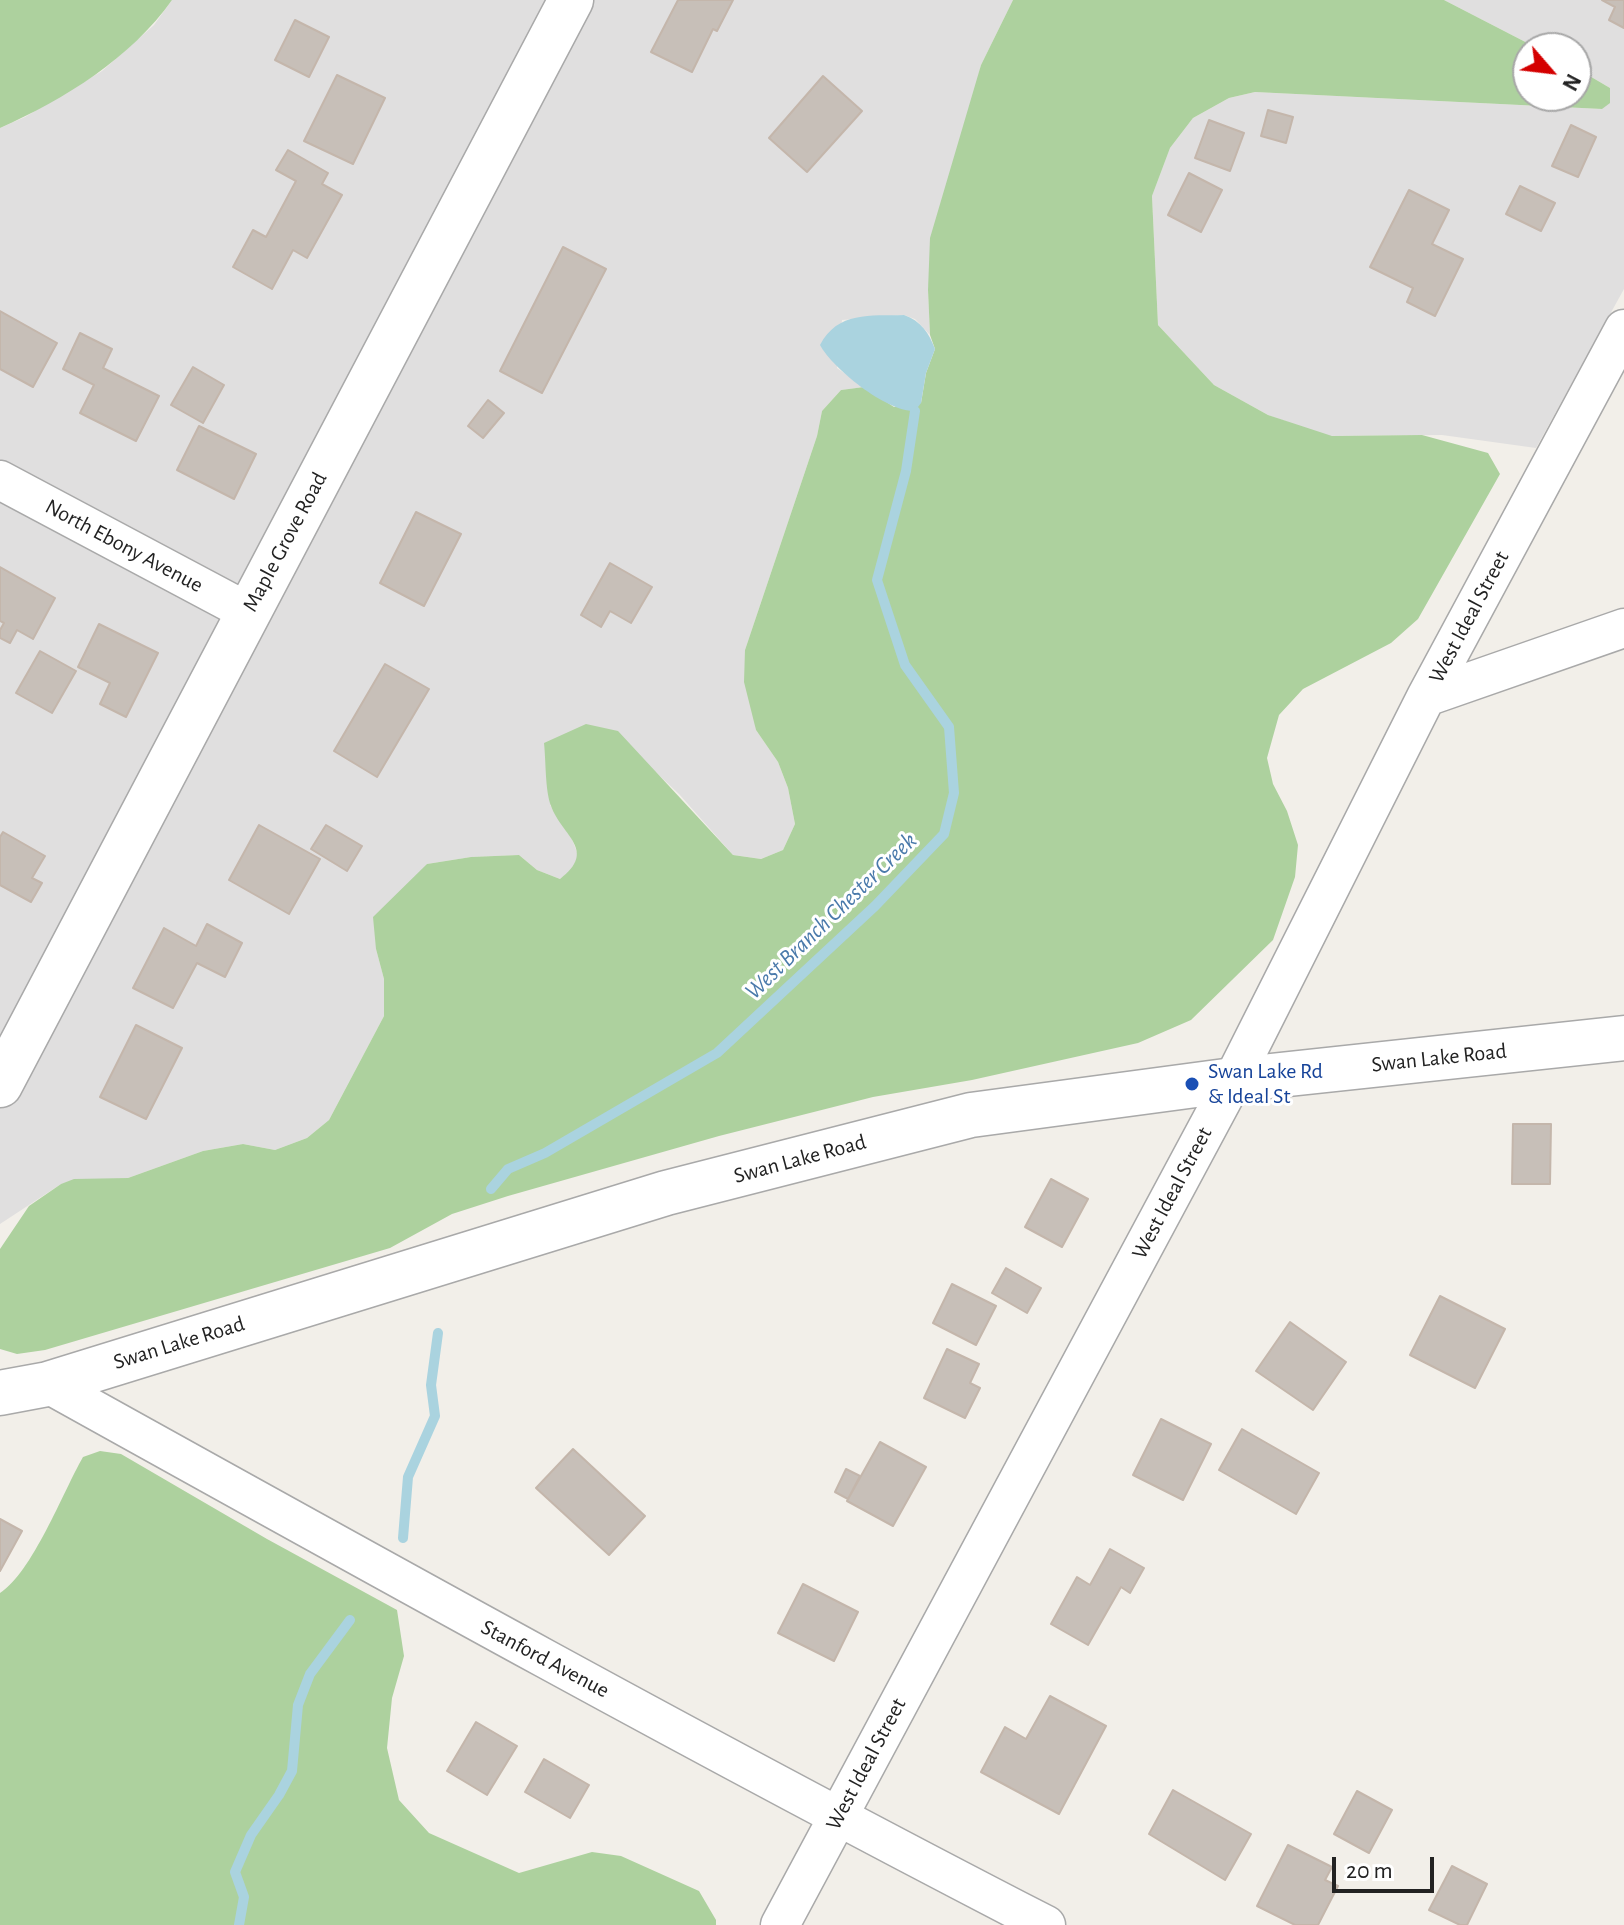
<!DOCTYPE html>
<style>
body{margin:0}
#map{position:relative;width:1624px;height:1925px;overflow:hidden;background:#f2efe9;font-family:"Alegreya Sans",sans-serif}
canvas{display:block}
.north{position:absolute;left:1512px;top:32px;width:80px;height:80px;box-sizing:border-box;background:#fff;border:2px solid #a7a7a7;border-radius:50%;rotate:118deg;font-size:22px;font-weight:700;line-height:32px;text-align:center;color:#222}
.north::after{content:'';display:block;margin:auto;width:28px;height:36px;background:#d40000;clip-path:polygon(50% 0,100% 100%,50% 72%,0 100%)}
.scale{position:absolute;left:1332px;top:1857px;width:102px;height:36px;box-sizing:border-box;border:4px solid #222;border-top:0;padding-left:10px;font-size:24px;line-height:28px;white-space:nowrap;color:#222;-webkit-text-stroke:6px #fff;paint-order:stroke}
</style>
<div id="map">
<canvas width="1624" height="1925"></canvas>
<div class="north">N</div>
<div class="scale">20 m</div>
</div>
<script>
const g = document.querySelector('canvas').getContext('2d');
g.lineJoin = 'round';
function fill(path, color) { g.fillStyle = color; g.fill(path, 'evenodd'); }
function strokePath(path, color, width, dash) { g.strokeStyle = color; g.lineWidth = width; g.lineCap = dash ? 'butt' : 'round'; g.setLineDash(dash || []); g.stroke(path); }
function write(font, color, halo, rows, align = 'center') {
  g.font = font + ' "Alegreya Sans",sans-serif'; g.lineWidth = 6; g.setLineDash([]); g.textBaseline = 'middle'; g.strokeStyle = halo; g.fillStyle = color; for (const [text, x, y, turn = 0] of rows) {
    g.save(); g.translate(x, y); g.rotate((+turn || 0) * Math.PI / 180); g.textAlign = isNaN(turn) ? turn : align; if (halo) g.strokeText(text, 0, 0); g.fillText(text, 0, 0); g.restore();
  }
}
fill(new Path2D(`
 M172,0h841l-32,65 -53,225 2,45 -15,-16 -11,-4 -62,5 -5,48 27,19 -23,3 -19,21 -5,25 -72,214 11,80 22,32 10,26 7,36 -12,26 -22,9 -28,-4 -54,-61 -30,-28 -99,39 22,34 6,16 -5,14 -13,10 -23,-9 -18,-15 -48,2 -44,7 -51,85 8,30v37l-55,104 -22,18 -32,12 -32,-6 -40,7 -75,27 -67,6 -61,40v-1096l25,-11 77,-46 52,-46z
 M1444,0h180v289l-88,159 -94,-13 -115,1 -59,-21 -54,-30 -56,-60 -6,-129 18,-48 23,-30 36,-20 26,-6 347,17 8,-21 -34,-20v-20h-39z`), '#e0dfdf');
fill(new Path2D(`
 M0,0h172c-41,58 -107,99 -172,128z
 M1013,0h431l93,48h-9v48h48v-28l34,20v15l-8,6 -347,-17 -26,6 -36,20 -23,30 -18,48 6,129 56,60 54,30 64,21 90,-1 66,18 12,21 -82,145 -27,24 -88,46 -24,26 -12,43 6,26 14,27 11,34 -3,32 -22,63 -82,80 -53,23 -166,37 -99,17 -154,39 -211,60 -56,18 -62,34 -345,102 -28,4 -17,-5v-100l29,-43 32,-22 13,-5 54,-1 75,-27 40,-7 32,6 32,-12 22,-18 55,-104v-37l-8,-30 -3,-32 54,-53 44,-7 48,-2 18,15 23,9c38,-29 2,-43 -9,-73 -6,-16 -5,-45 -7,-63l42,-19 32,7 115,124 28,4 22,-9 12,-26 -7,-36 -10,-26 -22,-32 -12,-48 1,-32 72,-214 5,-25 19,-21 23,-3 30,20 27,-4 5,-30 9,-24 -5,-14 -2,-45 2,-52 51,-173z
 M100,1451l21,3 146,85 130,71 7,46 -12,42 -5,50 12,52 30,33 90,40 73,-21 29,4 78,35 17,29v5h-716v-332c32,-20 63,-101 83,-136z`), '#add19e');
fill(new Path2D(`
 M904,315c17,6 25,18 31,34l-9,24 -5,30 -6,8c-28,1 -82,-42 -95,-66 18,-34 50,-29 84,-30z`), '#aad3df');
strokePath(new Path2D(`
 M491,1189l17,-20 37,-16 172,-100 158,-147 69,-72 10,-41 -5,-66 -44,-62 -28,-85 29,-109 9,-60
 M403,1538l5,-61 27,-61 -4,-31 7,-52
 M239,1925l5,-28 -9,-25 16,-37 28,-40 13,-24 6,-66 12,-31 40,-54`), '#aad3df', 10);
const building = new Path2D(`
 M678,0h55l-16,31 -4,-2 -21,43 -41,-20z
 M1602,0h22v28l-15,-8 6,-13z
 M295,20l34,17 -20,40 -34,-17z
 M337,75l48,23 -32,66 -49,-23z
 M823,76l39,35 -55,61 -38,-34z
 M1268,110l25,7 -7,26 -25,-7z
 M1209,120l35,13 -14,38 -35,-13z
 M1571,125l25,12 -18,40 -26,-11z
 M288,150l40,23 -6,11 20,11 -35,63 -14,-8 -21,39 -39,-22 20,-37 13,7 30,-56 -20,-11z
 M1189,173l33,17 -21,42 -33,-17z
 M1520,186l35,17 -14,28 -35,-17z
 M1409,190l40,20 -17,34 31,15 -28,57 -28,-14 6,-14 -43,-21z
 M563,247l43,22 -64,124 -42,-22z
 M0,311l57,32 -24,44 -33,-18z
 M80,333l32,16 -9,19 56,28 -23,45 -56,-28 14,-28 -31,-16z
 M193,367l31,18 -21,38 -32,-18z
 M488,400l16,13 -21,25 -15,-12z
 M199,426l57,28 -22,45 -57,-29z
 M416,512l45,22 -37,72 -44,-23z
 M610,563l42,24 -21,36 -21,-12 -9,16 -20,-12z
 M0,567l55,31 -22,41 -16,-9 -7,13 -10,-5v-8l4,-7 -4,-2z
 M99,624l59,29 -32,64 -26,-13 10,-21 -32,-16z
 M40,651l36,20 -24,42 -36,-20z
 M385,664l44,25 -52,88 -43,-26z
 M259,825l61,34 -31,55 -60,-34z
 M326,825l36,21 -15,25 -36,-22z
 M3,832l42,24 -13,22 10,5 -11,19 -31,-17v-48z
 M207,924l35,19 -17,34 -28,-14 -24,45 -40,-20 31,-60 32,18z
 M136,1025l46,23 -36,71 -46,-22z
 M1513,1124h38l-1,60h-38z
 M1051,1179l37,20 -26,48 -37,-20z
 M1006,1268l35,20 -14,25 -35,-20z
 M952,1284l44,22 -20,39 -43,-22z
 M1440,1296l65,33 -30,59 -65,-33z
 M1290,1322l56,40 -33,48 -57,-39z
 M947,1349l32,15 -9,19 10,5 -15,30 -41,-20z
 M1161,1419l50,25 -28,56 -50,-25z
 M1242,1429l77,44 -23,41 -77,-44z
 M880,1442l46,25 -33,59 -46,-25z
 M573,1449l72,67 -36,39 -73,-67z
 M846,1469l14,7 -12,23 -13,-7z
 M0,1519l22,12 -22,40z
 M1110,1549l34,19 -14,25 -9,-6 -33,58 -37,-21 26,-47 13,8z
 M803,1584l55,28 -24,49 -56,-28z
 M1050,1696l56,30 -47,88 -78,-42 24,-45 21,12z
 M476,1722l41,24 -30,49 -40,-24z
 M544,1759l45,26 -19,33 -45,-26z
 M1173,1790l78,44 -26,46 -76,-46z
 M1357,1791l35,19 -23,43 -35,-19z
 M1288,1845l44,22 -7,13 13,6 -20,39h-23l-38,-19z
 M1452,1866l35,18 -20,41h-7l-31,-15z`);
fill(building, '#c7bfb8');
strokePath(building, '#c4b6ab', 2);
const minor = new Path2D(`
 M0,480l248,132
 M1426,697l198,-69
 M48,1384c331,184 662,368 998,541
 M780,1925l453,-845 193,-383 198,-368`);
const tertiary = new Path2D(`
 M0,1085l571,-1085
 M0,1393l48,-9 618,-191 305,-78 262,-35 391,-42`);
strokePath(minor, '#a9a9a9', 41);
strokePath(tertiary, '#a9a9a9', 47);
strokePath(minor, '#fff', 38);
strokePath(tertiary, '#fff', 44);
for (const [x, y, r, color] of [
 [1192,1084,8,"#1a4fb4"]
]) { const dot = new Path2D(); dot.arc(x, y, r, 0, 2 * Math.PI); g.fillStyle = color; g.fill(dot); strokePath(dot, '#fff', 3); }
write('22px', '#222', '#fff', [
 ["Maple Grove Road",285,542,-62],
 ["North Ebony Avenue",124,546,28],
 ["West Ideal Street",1469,617,-62],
 ["Swan Lake Road",1439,1058,-6],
 ["Swan Lake Road",800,1159,-15],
 ["West Ideal Street",1172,1193,-62],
 ["Swan Lake Road",179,1343,-17],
 ["Stanford Avenue",545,1659,28],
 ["West Ideal Street",866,1764,-62]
]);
write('22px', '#164399', '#fff', [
 ["Swan Lake Rd",1208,1071],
 ["& Ideal St",1208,1096]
], 'left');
write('italic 24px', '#4a7aab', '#fff', [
 ["West Branch Chester Creek",831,916,-44]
]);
</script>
